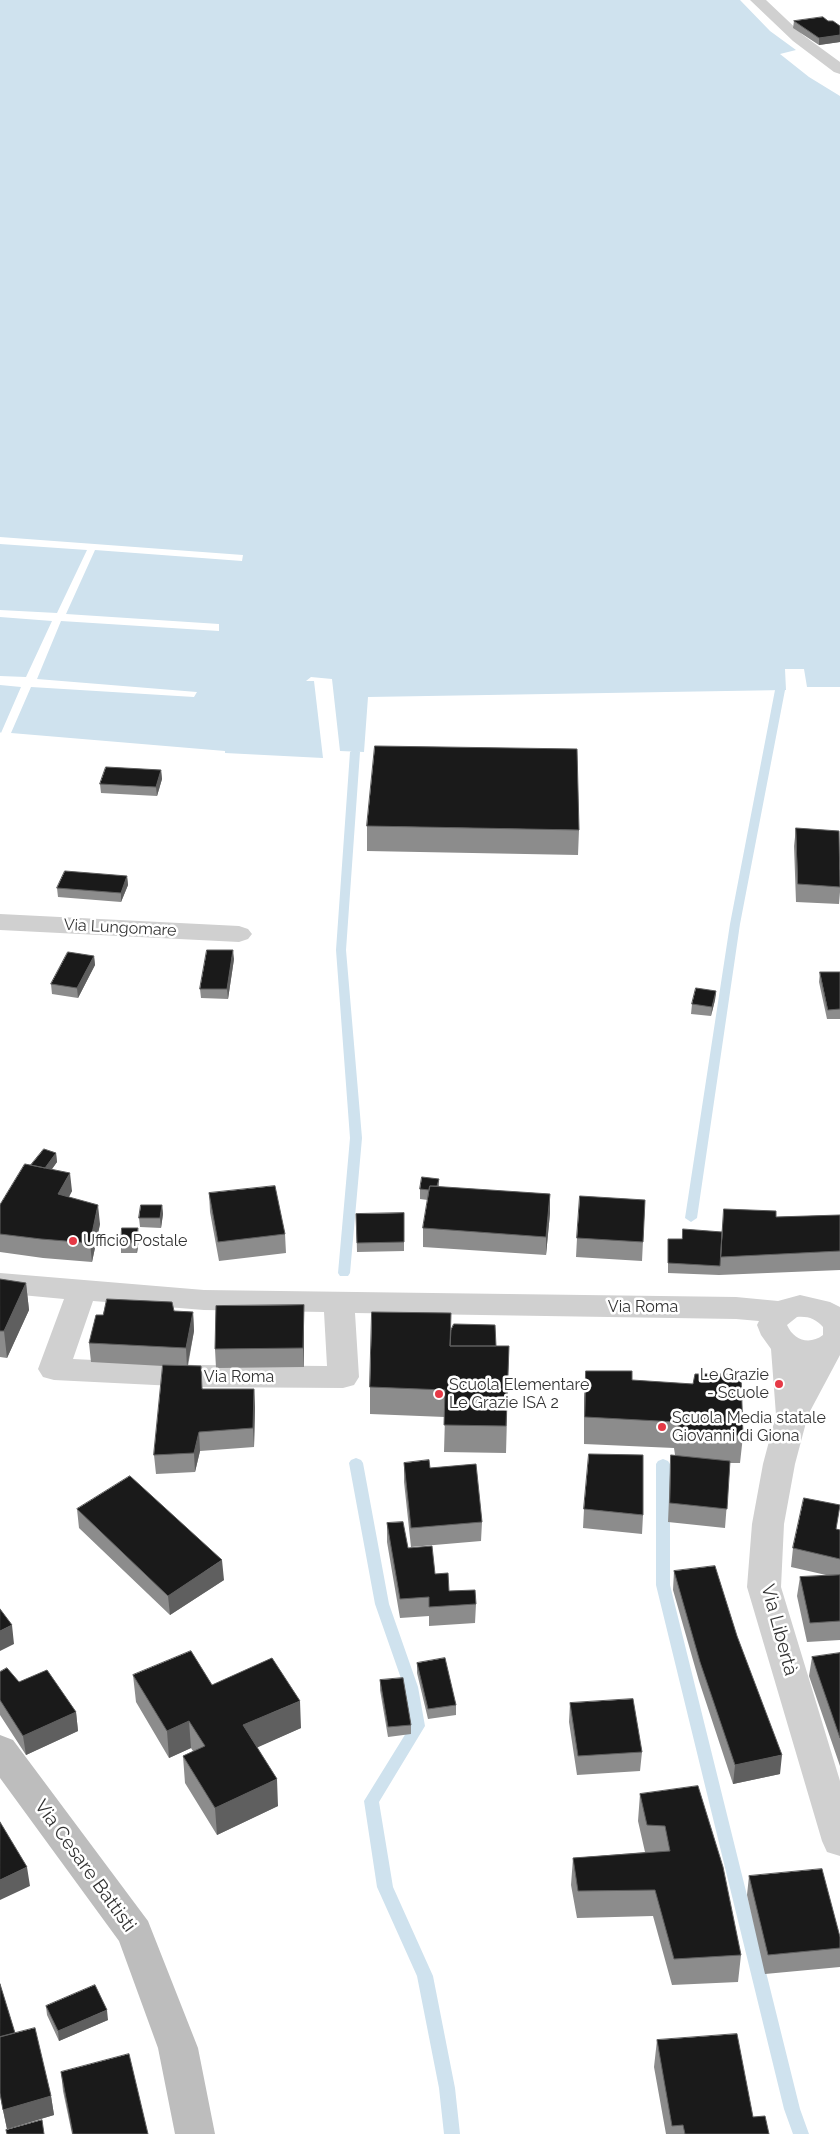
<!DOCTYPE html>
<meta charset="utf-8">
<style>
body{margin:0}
canvas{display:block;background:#fff}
</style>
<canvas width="840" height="2134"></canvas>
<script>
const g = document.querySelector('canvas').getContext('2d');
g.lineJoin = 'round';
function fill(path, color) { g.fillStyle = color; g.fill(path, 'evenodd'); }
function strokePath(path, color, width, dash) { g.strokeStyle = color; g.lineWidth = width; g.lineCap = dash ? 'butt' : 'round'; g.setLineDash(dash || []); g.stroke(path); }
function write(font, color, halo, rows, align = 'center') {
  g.font = font + ' Raleway,sans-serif'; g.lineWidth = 5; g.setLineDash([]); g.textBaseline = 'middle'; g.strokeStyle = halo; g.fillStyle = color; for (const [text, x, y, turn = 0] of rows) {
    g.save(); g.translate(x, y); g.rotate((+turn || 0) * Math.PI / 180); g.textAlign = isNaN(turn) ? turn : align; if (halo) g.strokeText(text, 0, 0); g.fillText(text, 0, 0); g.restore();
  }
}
fill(new Path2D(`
 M0,0h740l30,31 26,19 -16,4 29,23 31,19v591h-33l-3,-18h-19l1,21 -418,7 -4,55 -24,-1 -8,-72 -21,-2 -5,4h8l9,77 -98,-5v-2l-214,-18 20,-46 163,10 3,-5 -160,-13 24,-58 158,10v-7l-153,-10 29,-64 147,11 1,-6 -243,-18z
 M0,544l87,6 -30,63 -57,-3z
 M0,617l52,4 -26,56 -26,-1z
 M0,685l21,2 -20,46 -1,-1z`), '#cfe2ee');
fill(new Path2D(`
 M780,687l5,3 -45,234 -43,294 -6,4 -6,-4 45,-294 45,-234z
 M355,749l5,3 -14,198 16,188 -12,135 -2,3h-8l-2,-3 12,-135 -14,-188 14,-198z
 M356,1458l5,2 2,3 26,141 29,83 7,39 -46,76 14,85 40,89 22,112 5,46h-16l-5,-46 -22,-112 -40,-89 -13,-86 47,-76 -7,-38 -29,-83 -26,-141 2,-3z
 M663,1459l5,2 2,3v121l130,524 9,25h-16l-9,-25 -128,-524v-121l2,-3z`), '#cfe2ee');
fill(new Path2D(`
 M750,0h16l37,35 37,27v12l-6,-2 -41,-31z
 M0,914l239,12 9,3 4,5 -4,5 -9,3 -239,-12z
 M0,1273l204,17 532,7 42,4 22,-6 30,7 10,5v48l-32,60 -13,49 -11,60 -3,63 59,194v75l-13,-4 -5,-11 -75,-254 5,-63 11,-60 13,-49 -5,-66 -10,-14 -4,-10 2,-4 -23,-2 -381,-6 4,64 -5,8 -11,3 -148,-1 -141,-7 -11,-3 -5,-8 26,-70 -64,-6zM93,1301l111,9 120,2 3,54 -132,-1 -122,-6zM797,1317c11,-1 19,2 26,10v8c-13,10 -29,6 -36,-10z`), '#d0d0d0');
fill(new Path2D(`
 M0,1735l13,5 135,181 50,127 17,86h-40l-17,-86 -39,-107 -119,-163z`), '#bdbdbd');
fill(new Path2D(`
 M794,21h34l12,5v16l-21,3 -26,-17z
 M161,770l1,9 -5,17 -56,-3 -1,-9z
 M367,826l212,4 -1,25 -211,-4z
 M796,828l44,42v22l-1,12 -43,-2 -2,-56z
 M127,876l1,9 -7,17 -63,-5 -1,-9z
 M94,956l1,9 -17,33 -26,-4 -1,-10z
 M234,959l-6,40 -27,-1 -1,-9z
 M820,972h20v47h-13l-8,-37z
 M716,991l-1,9 -4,16 -20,-2 1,-10z
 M56,1153l1,9 -5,7 20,22 -3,6 31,27 -8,38 -49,-4 -43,-6v-47l31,-40z
 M439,1179v8l111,7v19l-4,42 -123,-8v-19l5,-28 -8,-1v-10z
 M209,1193l76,41 1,19 -67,8 -9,-49z
 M645,1200l-3,61 -66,-4 1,-19z
 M162,1205l1,9 -2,14 -21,-1 -1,-9z
 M724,1209l52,8 64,-2v55l-121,5 -51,-2v-34h53z
 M356,1214l48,28v9l-47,1z
 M139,1238l-2,15h-16v-10z
 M0,1279l26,4 3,27 -22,48 -7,-1z
 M304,1305v62l-88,1 -1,-19z
 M174,1311l19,1 1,19 -6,35 15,23h51l1,19 -1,39 -54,4 -5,21 -39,2 -2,-19 9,-89 -72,-4 -2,-19 14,-28z
 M451,1330l45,16h13l-3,107 -62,-1 1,-35 -75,-3v-27z
 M586,1371l46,9 111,56 -3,27h-10l-5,65 -57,-6 2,-48 1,-19h4l-1,-7 -90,-4v-46z
 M404,1463l26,5 52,54 -1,19 -70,6 -7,-65z
 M77,1509l147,71 -54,35 -91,-87z
 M584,1509l59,6 -1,19 -59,-6z
 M387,1523l21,25 27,26 14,17 27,13 -1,19 -46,3v-10l-29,2 -13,-76z
 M837,1529l3,1v110l-33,2 -10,-46 3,-19 26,-2 -35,-8 2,-19z
 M674,1571l106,203 -47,10 -34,-103 -26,-91z
 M840,1653v113l-31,-90 3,-19z
 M417,1663l39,42v10l-28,4 -11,-46z
 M0,1672l76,40 2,19 -52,24 -26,-40z
 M133,1675l79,10 89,43 -44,19 21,59 -61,29 -32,-52 -2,-27 10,-5 -2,-3 -22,10 -33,-56z
 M380,1680l31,45v9l-23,3 -8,-47z
 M570,1703l72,49 -2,19 -63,4 -8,-53z
 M698,1786l43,169 -3,27 -66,3 -19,-69 -76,2 -6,-33 2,-27 72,-6 -7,-31 2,-27z
 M749,1876l91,61v30l-75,7 -18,-79z
 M0,1984l15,49 36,63 3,19 -47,14 -7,-33z
 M46,2006l62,14 -49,21 -12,-26z
 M657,2040l96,77 16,17h-103l-12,-67z
 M61,2072l87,62h-76l-9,-43z`), '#8c8c8c');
fill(new Path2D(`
 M840,35v7l-21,3v-7z
 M161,770l1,9 -5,17 -1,-9z
 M127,876l1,9 -7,17v-9z
 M233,950l1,9 -6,40 -1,-10z
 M94,956l1,9 -17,33 -1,-10z
 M716,991l-1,9 -4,16 1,-9z
 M56,1153l1,9 -13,18 -1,-10z
 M70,1173l2,18 -12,22 -2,-19z
 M550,1194v19l-4,42v-18z
 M98,1205l2,19 -8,38 -2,-19z
 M162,1205l1,9 -2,14 -1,-10z
 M138,1228l1,10 -2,15 -1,-10z
 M26,1283l3,27 -22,48 -3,-27z
 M304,1305v62l-1,-19z
 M193,1312l1,19 -7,36 -1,-19z
 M254,1389l1,19 -1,39 -1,-19z
 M199,1432l1,19 -5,21 -1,-19z
 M222,1560l2,20 -54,35 -2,-19z
 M12,1625l2,19 -14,7v-20z
 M300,1701l1,27 -56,25 -2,-28z
 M76,1712l2,19 -52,24 -3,-19z
 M189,1721l2,27 -22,10 -2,-27z
 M782,1755l-2,19 -47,10 2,-19z
 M277,1779l1,27 -61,29 -2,-27z
 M27,1867l3,19 -30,14v-20z
 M107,2010l1,10 -49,21 -1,-10z
 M51,2096l3,19 -47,14 -4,-19z`), '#5f5f5f');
const building = new Path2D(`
 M823,17l5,4h5l7,5v9l-21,3 -25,-17z
 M375,746l202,3 2,81 -212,-4z
 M106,767l55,3 -5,17 -56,-3z
 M796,828l43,3 1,56 -42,-3z
 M65,871l62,5 -6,17 -64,-5z
 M207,950h26l-6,39h-27z
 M68,952l26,4 -17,32 -26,-4z
 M820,972h20v37l-12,1z
 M696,988l20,3 -4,16 -20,-3z
 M44,1149l12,4 -11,15 -14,-3z
 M25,1164l45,9 -12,21 40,11 -8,38 -49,-4 -41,-5v-29z
 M422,1177l17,2 -2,7h-7l-1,4 -9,-1z
 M275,1186l10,48 -67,8 -9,-49z
 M430,1186l120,8 -4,43 -123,-9z
 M580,1196l65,4 -2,42 -66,-4z
 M141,1205h21l-2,13h-21z
 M724,1209l52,2v6l64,-2v36l-119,6z
 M404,1213v29l-47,1 -1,-29z
 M122,1228h16l-2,15h-15z
 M683,1229l39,3 -2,34 -52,-3v-24h14z
 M0,1279l26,4 -22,48h-4z
 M107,1299l65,3 2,9 19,1 -7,36 -97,-5 7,-28h7z
 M304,1305l-1,43 -88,1 1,-43z
 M372,1312l79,1 -1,33h59l-3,80 -62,-1 1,-35 -75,-3z
 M454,1324l41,1 1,21h-46l1,-16z
 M163,1365l38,1 1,23h52l-1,39 -54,4 -5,21 -40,2z
 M586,1371h46v9l61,4 2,-10h46l2,62 -65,-2 -1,-12 -92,-5z
 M589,1454l54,1v60l-59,-6z
 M671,1455l59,6 -3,48 -57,-6z
 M429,1460l1,8 46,-4 6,58 -71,6 -7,-65z
 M130,1476l92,84 -54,36 -91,-87z
 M804,1498l36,7 -4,24 4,1v29l-47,-11z
 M403,1522l5,26 24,-2 3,28 13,-1 1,18 26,-1 1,14 -47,3v-10l-29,2 -13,-76z
 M715,1566l22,70 45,119 -47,10 -35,-103 -26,-91z
 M840,1575v46l-30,2 -10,-46z
 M0,1609l12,16 -12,6z
 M191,1651l21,34 60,-27 28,43 -57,24 34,54 -62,29 -32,-52 22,-10 -16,-25 -22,10 -34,-56z
 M840,1653v85l-28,-81z
 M445,1658l11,47 -28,4 -11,-46z
 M7,1668l12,14 28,-12 29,42 -53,24 -23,-36v-28z
 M403,1678l8,47 -23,2 -8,-47z
 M633,1699l9,53 -64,4 -8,-53z
 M698,1786l25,81 18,88 -67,4 -19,-69 -77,1 -5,-33 97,-7 -5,-25 -18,-1 -7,-31z
 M0,1822l27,45 -27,13z
 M822,1869l18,68v11l-72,7 -19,-79z
 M0,1984l15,49 -15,4z
 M95,1985l12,25 -49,21 -12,-25z
 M35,2028l16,68 -48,14 -3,-17v-56z
 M737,2034l16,83 12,-1 4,18h-84l-2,-9 -11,1 -15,-86z
 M129,2054l19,80h-75l-12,-62z
 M42,2120l2,14h-37l-1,-4z`);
fill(building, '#1a1a1a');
strokePath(building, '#5f5f5f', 1);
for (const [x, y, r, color] of [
 [73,1241,5,"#e63946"],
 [779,1384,5,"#e63946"],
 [439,1394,5,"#e63946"],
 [662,1427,5,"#e63946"]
]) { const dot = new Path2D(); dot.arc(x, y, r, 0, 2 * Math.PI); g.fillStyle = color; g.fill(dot); strokePath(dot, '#fff', 2); }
write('16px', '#333', '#fff', [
 ["Via Lungomare",120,928,3],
 ["Via Roma",643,1307],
 ["Via Roma",239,1377]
]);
write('16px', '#333', '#fff', [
 ["Ufficio Postale",83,1241],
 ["Le Grazie",769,1375,"right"],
 ["- Scuole",769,1393,"right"],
 ["Scuola Elementare",449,1385],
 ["Le Grazie ISA 2",449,1403],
 ["Scuola Media statale",672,1418],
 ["Giovanni di Giona",672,1436]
], 'left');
write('19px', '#333', '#fff', [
 ["Via Libertà",779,1630,75],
 ["Via Cesare Battisti",85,1866,54]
]);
</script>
